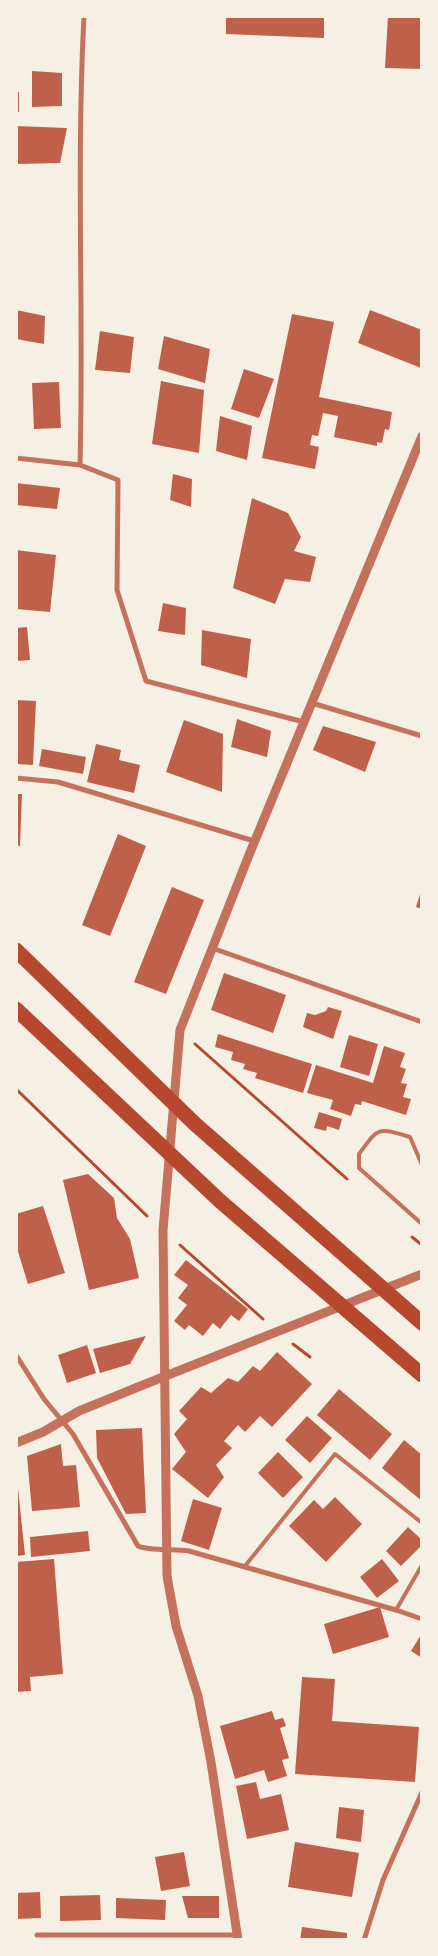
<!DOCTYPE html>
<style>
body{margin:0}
#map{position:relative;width:438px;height:1956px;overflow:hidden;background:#f6efe4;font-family:"Alegreya Sans",sans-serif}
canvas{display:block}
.frame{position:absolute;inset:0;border:18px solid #f6efe4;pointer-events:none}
</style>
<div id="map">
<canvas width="438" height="1956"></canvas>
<div class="frame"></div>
</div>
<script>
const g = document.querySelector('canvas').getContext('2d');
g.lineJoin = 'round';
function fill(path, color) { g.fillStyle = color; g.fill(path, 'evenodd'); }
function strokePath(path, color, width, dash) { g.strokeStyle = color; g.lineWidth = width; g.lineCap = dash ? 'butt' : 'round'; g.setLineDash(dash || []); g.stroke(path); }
fill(new Path2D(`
 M226,16h98v22l-98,-4z
 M388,16h34v53l-37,-1z
 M32,71l30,2v33l-30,1z
 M16,72h2v16h-2z
 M16,92h3v20h-3z
 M16,126l51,2 -7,35 -44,1z
 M16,310l29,6 -1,28 -28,-5z
 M370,310l52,20 -1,38 -63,-25z
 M292,314l42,8 -15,75 73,15 -3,18 -4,-1 -3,14 -5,-1v4l-43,-9 4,-21 -15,-3 -5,23 -6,-1 -2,10 9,2 -4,22 -53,-11z
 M100,331l34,6 -4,36 -35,-3z
 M164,336l46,13 -5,34 -47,-14z
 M244,369l30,10 -15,39 -28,-9z
 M161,381l43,9 -5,63 -47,-9z
 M59,382l2,46 -27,1 -2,-46z
 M220,416l32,10 -5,34 -31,-9z
 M173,474l19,5 -1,28 -21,-7z
 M16,483l44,5 -3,21 -41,-4z
 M252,498l36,15 13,24 -7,14 22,6 -6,25 -25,-3 -10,25 -42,-16z
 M16,550l40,5 -6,57 -34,-3z
 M163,603l23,5 -1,27 -27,-4z
 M27,627l3,33 -14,1v-33z
 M202,630l49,9 -4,39 -46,-13z
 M16,700l20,1 -3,64 -17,-1z
 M237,719l34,12 -4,26 -36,-10z
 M184,720l39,14 -1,58 -56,-20z
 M323,726l53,16 -11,30 -52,-22z
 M96,744l25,6 -2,10 21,5 -6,28 -47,-11z
 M42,749l44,8 -3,17 -44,-8z
 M16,794h6l-2,52 -4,-1z
 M118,834l28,12 -36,90 -28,-11z
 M172,887l32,13 -38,94 -32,-12z
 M422,888v21l-6,-2z
 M224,973l62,22 -13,38 -62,-23z
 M328,1007l14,4 -9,28 -30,-12 4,-14 8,2 11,-4z
 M218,1034l94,30 -9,29 -48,-15 2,-5 -14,-4 2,-5 -14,-4 2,-8 -18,-5z
 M349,1035l29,9 -9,32 -29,-9z
 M384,1046l21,7 -5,14 6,2 -5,14 6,1 -4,13 8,2 -5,16 -44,-14 -1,4 -6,-1 -4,12 -21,-7 3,-9 -26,-7 9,-28 57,18z
 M319,1112l23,7 -3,11 -12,-4 -1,5 -12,-3z
 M88,1174l26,24 3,20 13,21 9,39 -50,12 -26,-110z
 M43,1206l22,67 -37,11 -12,-39v-31z
 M186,1260l62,49 -9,12 -8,-6 -11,14 -7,-6 -10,13 -14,-11 -4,5 -11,-9 13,-16 -9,-7 10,-13 -14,-10z
 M146,1336l-16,28 -30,9 -7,-24z
 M87,1345l9,28 -29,10 -9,-28z
 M277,1352l35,32 -40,43 -12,-11 -15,16 -7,-7 -14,16 8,7 -16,17 8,12 -16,21 -36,-29 14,-17 -12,-18 13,-15 -8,-8 22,-24 10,6 17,-15 10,4 15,-16 7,5z
 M339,1389l53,45 -22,26 -53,-45z
 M307,1416l25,22 -22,25 -25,-23z
 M142,1428l4,85 -20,1 -29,-56 -1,-28z
 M404,1440l18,15v46l-40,-33z
 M61,1444l2,22 13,-1 4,42 -48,4 -5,-55z
 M278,1452l25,25 -20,21 -25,-25z
 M16,1470l9,85 -9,1z
 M335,1497l27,27 -36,38 -37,-36 25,-26 9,9z
 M193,1499l29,9 -13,42 -28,-9z
 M408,1527l14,13v5l-21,21 -15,-15z
 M88,1531l2,20 -59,6 -1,-20z
 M54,1559l9,115 -33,3 1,14 -15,1v-130z
 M382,1559l17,22 -22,17 -17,-21z
 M380,1607l9,30 -56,17 -9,-30z
 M422,1633v25l-11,-7z
 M302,1677l33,2 -3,42 87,6 -4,55 -120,-8z
 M272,1711l3,9 8,-2 3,8 -6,2 9,30 -7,2 5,16 -19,6 -4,-12 -29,9 -15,-53z
 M256,1782l4,17 21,-5 8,36 -42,9 -11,-53z
 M339,1807l25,3 -3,32 -25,-4z
 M295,1842l64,11 -7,44 -64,-10z
 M184,1852l6,34 -29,5 -6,-34z
 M40,1892l1,26 -25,1v-26z
 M100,1895l1,25 -41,1v-25z
 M182,1896h37v22h-31z
 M116,1898l50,2 -1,20 -49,-2z
 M302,1927l45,6v7h-47z`), '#bf614a');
strokePath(new Path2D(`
 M195,1044l152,135
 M16,1089l131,127
 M412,1237l10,8
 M180,1245l83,74
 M293,1344l17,13`), '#b5482f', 3);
strokePath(new Path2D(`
 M422,1165l-12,-28c-33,-10 -31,-10 -51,17v14l63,56
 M245,1566l90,-112 87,69
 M396,1610l26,-45`), '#c5725c', 4);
strokePath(new Path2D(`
 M16,458l64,7 38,15 -1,110 29,91 158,41
 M80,465c4,-150 -4,-299 4,-449
 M312,703l110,33
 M16,778l42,4 196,59
 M212,948l210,74
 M16,1355l28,44 29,35 65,112c10,5 37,3 51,5l207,59 26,9
 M37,1935h200
 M364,1940l19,-60 39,-88`), '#c5725c', 5);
strokePath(new Path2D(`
 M16,1443l27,-11 36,-21 64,-26 279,-111
 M238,1940l-27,-178 -13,-66 -22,-70 -9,-50 -4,-346 17,-200 69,-175 173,-419`), '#c5725c', 9);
strokePath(new Path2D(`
 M16,950l179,174 227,199
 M16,1009l204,192 202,174`), '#b5482f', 15);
</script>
